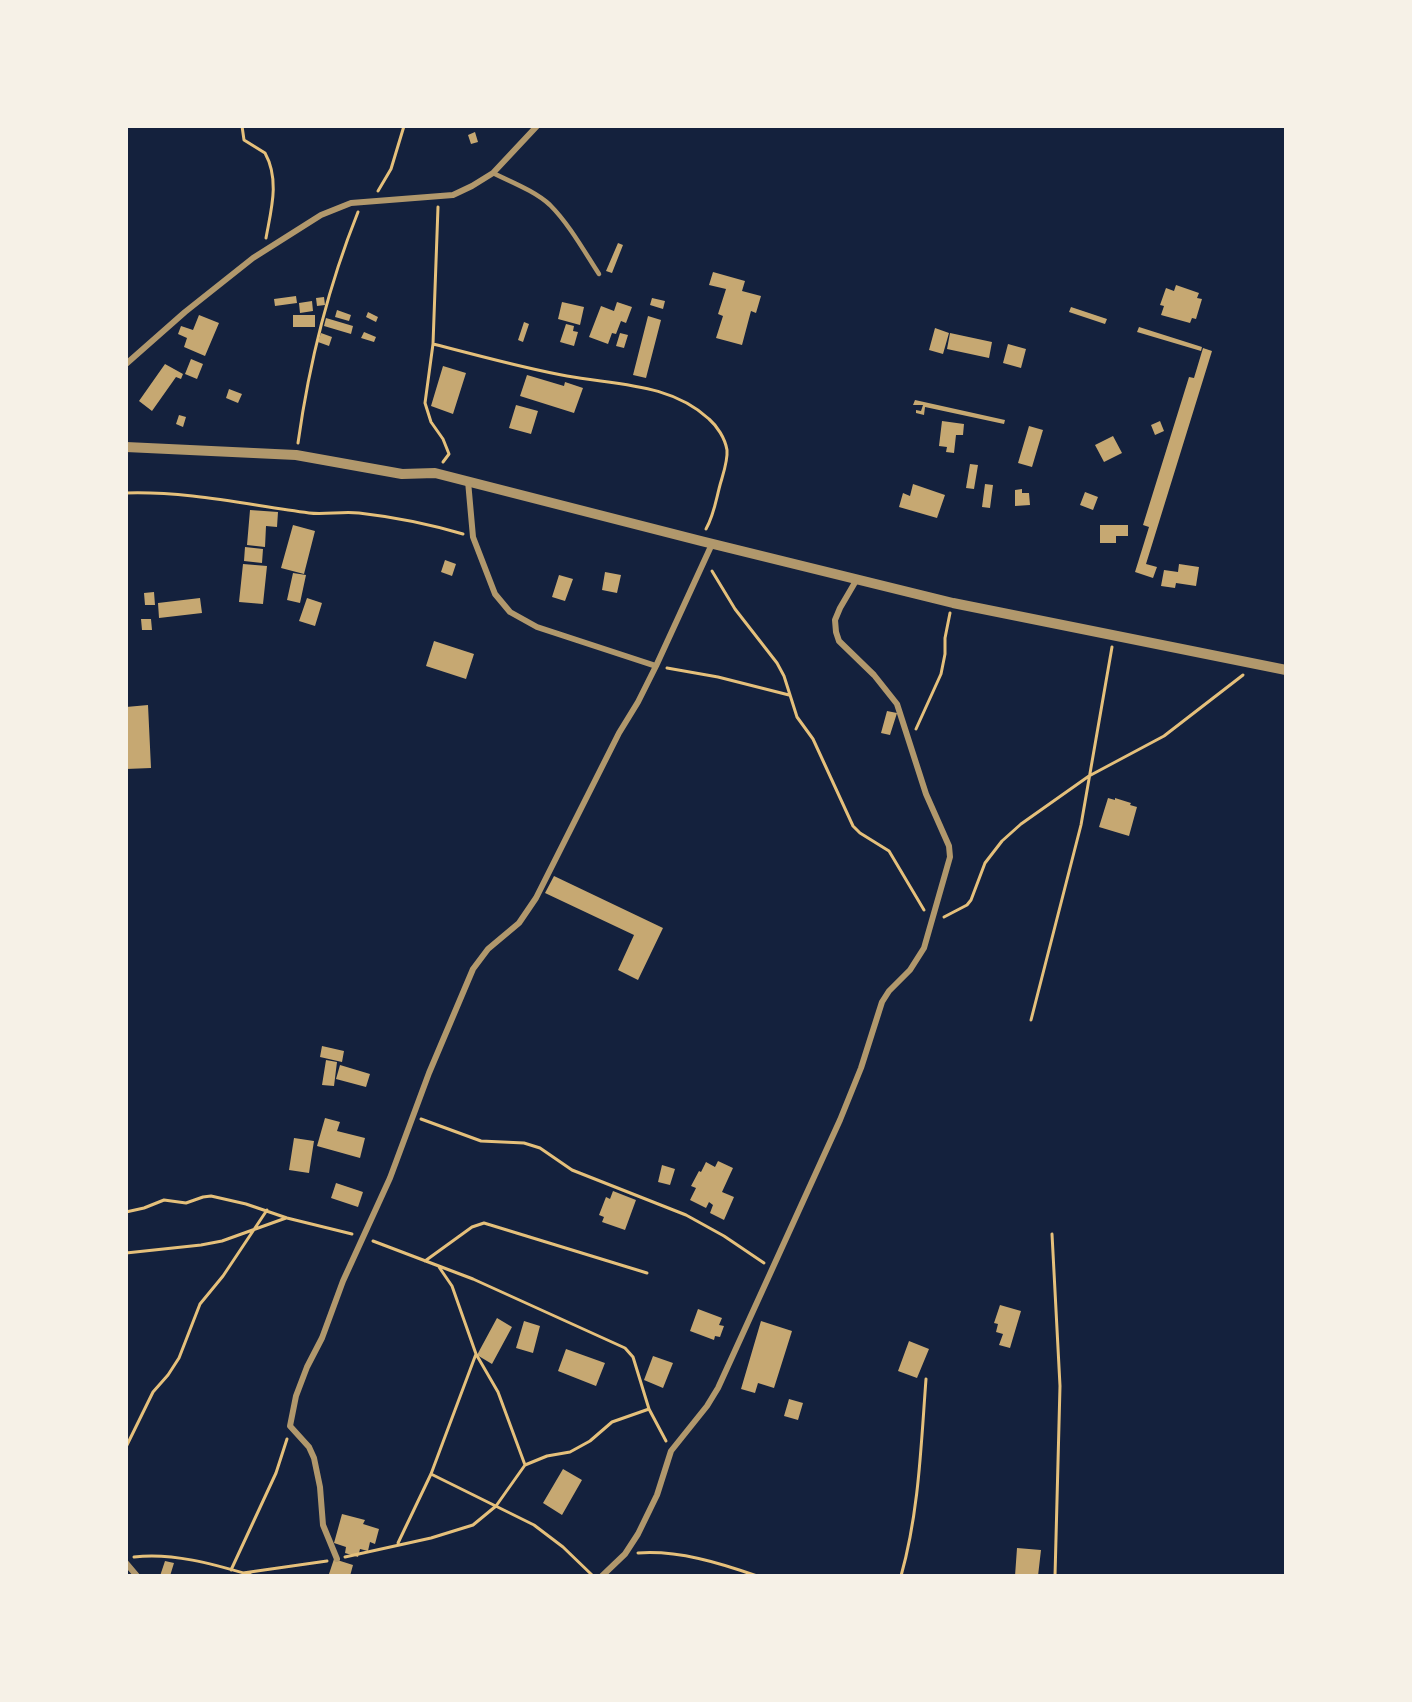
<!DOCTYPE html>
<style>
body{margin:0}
#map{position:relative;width:1412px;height:1702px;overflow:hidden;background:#14213d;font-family:Commissioner,sans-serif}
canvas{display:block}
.frame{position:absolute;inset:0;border:128px solid #f6f1e7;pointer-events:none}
</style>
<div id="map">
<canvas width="1412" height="1702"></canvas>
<div class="frame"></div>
</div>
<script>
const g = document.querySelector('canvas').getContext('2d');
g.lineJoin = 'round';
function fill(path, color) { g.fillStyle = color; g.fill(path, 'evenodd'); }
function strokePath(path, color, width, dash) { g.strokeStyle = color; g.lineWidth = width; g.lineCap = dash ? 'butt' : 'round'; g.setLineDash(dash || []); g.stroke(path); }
fill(new Path2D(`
 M475,132l3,10 -7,2 -3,-9z
 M618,243l5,2 -11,28 -6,-2z
 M713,272l32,9 -3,10 19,5 -5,17 -5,-2 -9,34 -26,-7 7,-22 -5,-2 8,-25 -17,-4z
 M1176,285l23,8 -2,5 5,1 -6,20 -4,-1 -2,5 -29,-8 3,-9 -4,-1 6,-17 8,3z
 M296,296l1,7 -22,3 -1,-7z
 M324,297l1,8 -8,1 -1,-8z
 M652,298l13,3 -2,8 -13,-4z
 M312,301l1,10 -13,2 -1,-10z
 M562,302l22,5 -4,18 -22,-6z
 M617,302l15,5 -6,16 -5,-2 -5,13 -4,-1 -4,11 -19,-7 12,-31 13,5z
 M1071,307l36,12 -2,5 -36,-12z
 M337,310l14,5 -2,6 -14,-4z
 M368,312l10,5 -2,5 -10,-5z
 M199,315l20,8 -14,33 -21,-9 3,-9 -9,-4 3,-8 12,4z
 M293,315h22v12h-22z
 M648,316l13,4 -15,58 -13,-3z
 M326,318l27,8 -2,8 -27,-8z
 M524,322l5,2 -6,18 -5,-2z
 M566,324l8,2 -1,5 5,1 -4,14 -14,-4z
 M1139,327l63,20 -1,4 -64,-19z
 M935,328l14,5 -6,21 -14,-4z
 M364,332l12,5 -2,5 -13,-4z
 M321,333l11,4 -3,9 -11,-4z
 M620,333l8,2 -4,13 -8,-2z
 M950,333l42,9 -3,16 -42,-9z
 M1008,344l18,5 -5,19 -18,-5z
 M1203,348l9,3 -66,213 11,3 -4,11 -18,-6 14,-45 -6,-2 46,-148 5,1z
 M191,359l12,5 -6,15 -12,-5z
 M165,364l18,10 -2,5 -5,-2 -24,34 -13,-10z
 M443,366l23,7 -13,41 -22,-8z
 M527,375l37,11 1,-4 18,6 -9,25 -54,-17z
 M229,389l13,5 -4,9 -12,-5z
 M915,400l90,20 -1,4 -79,-17 -1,8 -8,-2v-3l5,1 2,-6h-10z
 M516,405l22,6 -7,23 -22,-6z
 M179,415l7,2 -3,10 -7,-3z
 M942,421l22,3 -1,11h-7l-2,18 -8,-1 1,-5 -8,-1z
 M1160,421l4,10 -9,4 -4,-10z
 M1029,426l14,4 -11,37 -14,-4z
 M1113,436l9,17 -18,9 -9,-17z
 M970,464l8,1 -4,24 -8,-1z
 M913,484l32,11 -8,23 -38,-11 4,-14 7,3z
 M985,484l8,1 -3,23 -8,-1z
 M1022,489v4h7l1,12 -15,1v-16z
 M1085,492l13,5 -5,13 -13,-5z
 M250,510l28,2 -1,15 -11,-1 -1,21 -18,-2z
 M293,525l22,6 -11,43 -23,-6z
 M1100,525h28v11h-12v7h-16z
 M245,547l18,2 -1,14 -18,-2z
 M445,560l11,4 -4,12 -11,-4z
 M243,564l24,2 -4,38 -24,-2z
 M1179,564l20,3 -3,19 -20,-3 -1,5 -14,-2 3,-16 14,2z
 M605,572l16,3 -4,18 -15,-3z
 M293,573l13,2 -6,28 -13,-3z
 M559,575l14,4 -8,22 -13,-4z
 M154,592l1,13h-10l-1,-12z
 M200,598l2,15 -43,5 -1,-15z
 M307,598l15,5 -7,23 -16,-5z
 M141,619h10l1,11h-10z
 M434,641l40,13 -8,25 -40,-13z
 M148,705l3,63 -25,1v-62z
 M887,711l10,2 -7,22 -9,-2z
 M1108,798l7,2v-2l16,5 -1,2 7,2 -8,29 -30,-9z
 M554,876l109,52 -25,52 -20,-10 16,-35 -89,-42z
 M322,1046l22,5 -2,11 -22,-5z
 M326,1060l11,2 -3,24 -12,-1z
 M340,1065l30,9 -4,13 -30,-8z
 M325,1118l15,4 -3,9 28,7 -5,20 -43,-12z
 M294,1138l20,3 -5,32 -20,-3z
 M718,1161l15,7 -11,24 12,5 -10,23 -14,-7 3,-8 -4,-3 -3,6 -16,-8 6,-12 -5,-2 8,-15 2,1 5,-10 9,5z
 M662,1165l13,4 -5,16 -12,-3z
 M336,1183l27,9 -5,15 -27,-9z
 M613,1191l23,9 -11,30 -23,-8 2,-5 -5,-2 7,-18 4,2z
 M1000,1305l21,6 -11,37 -11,-3 4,-11 -7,-2 2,-8 -4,-1z
 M698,1309l24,9 -3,7 5,1 -4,11 -5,-1 -1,4 -24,-9z
 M497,1318l15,9 -20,37 -15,-9z
 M524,1321l16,5 -7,27 -17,-5z
 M761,1321l31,10 -18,57 -16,-5 -3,10 -14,-4z
 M909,1341l20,8 -12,29 -19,-7z
 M566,1349l39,14 -9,23 -38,-15z
 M653,1356l20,7 -10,25 -19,-8z
 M789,1399l14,4 -5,17 -14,-4z
 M563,1469l19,11 -20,35 -19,-12z
 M342,1514l23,6 -2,4 16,5 -4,15 -5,-2 -2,9 -8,-2 -2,8 -13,-4 1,-6 -12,-4z
 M1017,1548l24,2 -3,26h-23z
 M334,1559l19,6 -3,11h-14l-7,-2z
 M165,1561l9,2 -4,13h-10z`), '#c6a872');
strokePath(new Path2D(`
 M242,126l2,14 21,13c15,27 6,57 1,85
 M378,191l13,-22 13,-43
 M438,207l-5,137 -8,59 6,19 12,17 6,15 -6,8
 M433,344c44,11 89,24 134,32 49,9 103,7 142,43 8,7 16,19 18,31 1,11 -4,24 -7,35 -4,15 -6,30 -14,44
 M298,443c11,-79 30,-156 60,-231
 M126,493c61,-2 122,12 183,20 16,2 33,-2 50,0 35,4 70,11 104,21
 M712,571l23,38 42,54 7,13 13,41 16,22 40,87 7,7 29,18 35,59
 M667,668l51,9 71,18
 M916,729l25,-55 4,-20v-16l5,-25
 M944,917l23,-12 4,-5 14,-37 17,-22 19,-17 68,-48 75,-40 79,-61
 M1031,1020l50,-195 31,-178
 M421,1119l60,22 43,2 16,5 32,22 114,45 38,21 40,27
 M126,1212l18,-4 20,-8 22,3 17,-6 8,-1 35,8 41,14 65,16
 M1052,1234l8,152 -5,190
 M373,1241l100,38 152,69 8,9 16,52 17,32
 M126,1253l75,-8 21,-4 64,-23
 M425,1261l47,-34 12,-4 163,50
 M439,1267l13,19 24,68 22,38 27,73
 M126,1447l27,-55 15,-17 11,-17 21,-54 23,-28 44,-66
 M431,1474l103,51 29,22 29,28
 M398,1543l33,-69 45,-120
 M638,1553c40,-3 82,10 119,23
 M134,1557c39,-5 82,8 120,19
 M345,1557l86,-19 42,-13 23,-19 29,-41 22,-9 23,-4 20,-11 22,-19 37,-13
 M231,1570l45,-97 11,-34
 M243,1573l84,-12
 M901,1576c18,-64 20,-131 25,-197`), '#e5c07b', 3);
strokePath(new Path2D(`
 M493,173c18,9 42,18 57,32 19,19 34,46 49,69`), '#b1986c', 4.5);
strokePath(new Path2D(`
 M126,364l59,-52 68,-54 68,-43 30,-12 102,-8 19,-9 21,-13 44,-47
 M468,481l5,56 22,57 15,18 27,15 119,39
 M337,1559l-14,-34 -3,-38 -6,-29 -5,-11 -19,-21 6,-30 11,-29 15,-29 21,-57 47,-103 39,-105 44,-104 15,-20 31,-26 17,-25 83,-165 19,-31 18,-36 56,-122
 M126,1563l11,13
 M602,1576l23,-22 13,-20 19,-39 14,-44 36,-45 11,-18 122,-268 21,-52 21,-66 7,-11 21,-21 14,-22 26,-91 -1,-11 -23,-52 -29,-90 -23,-29 -35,-34 -3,-9 -1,-12 5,-12 17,-29`), '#b1986c', 6);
strokePath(new Path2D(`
 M126,447l170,8 106,19 33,-1 266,68 252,62 333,67`), '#b1986c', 10);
</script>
